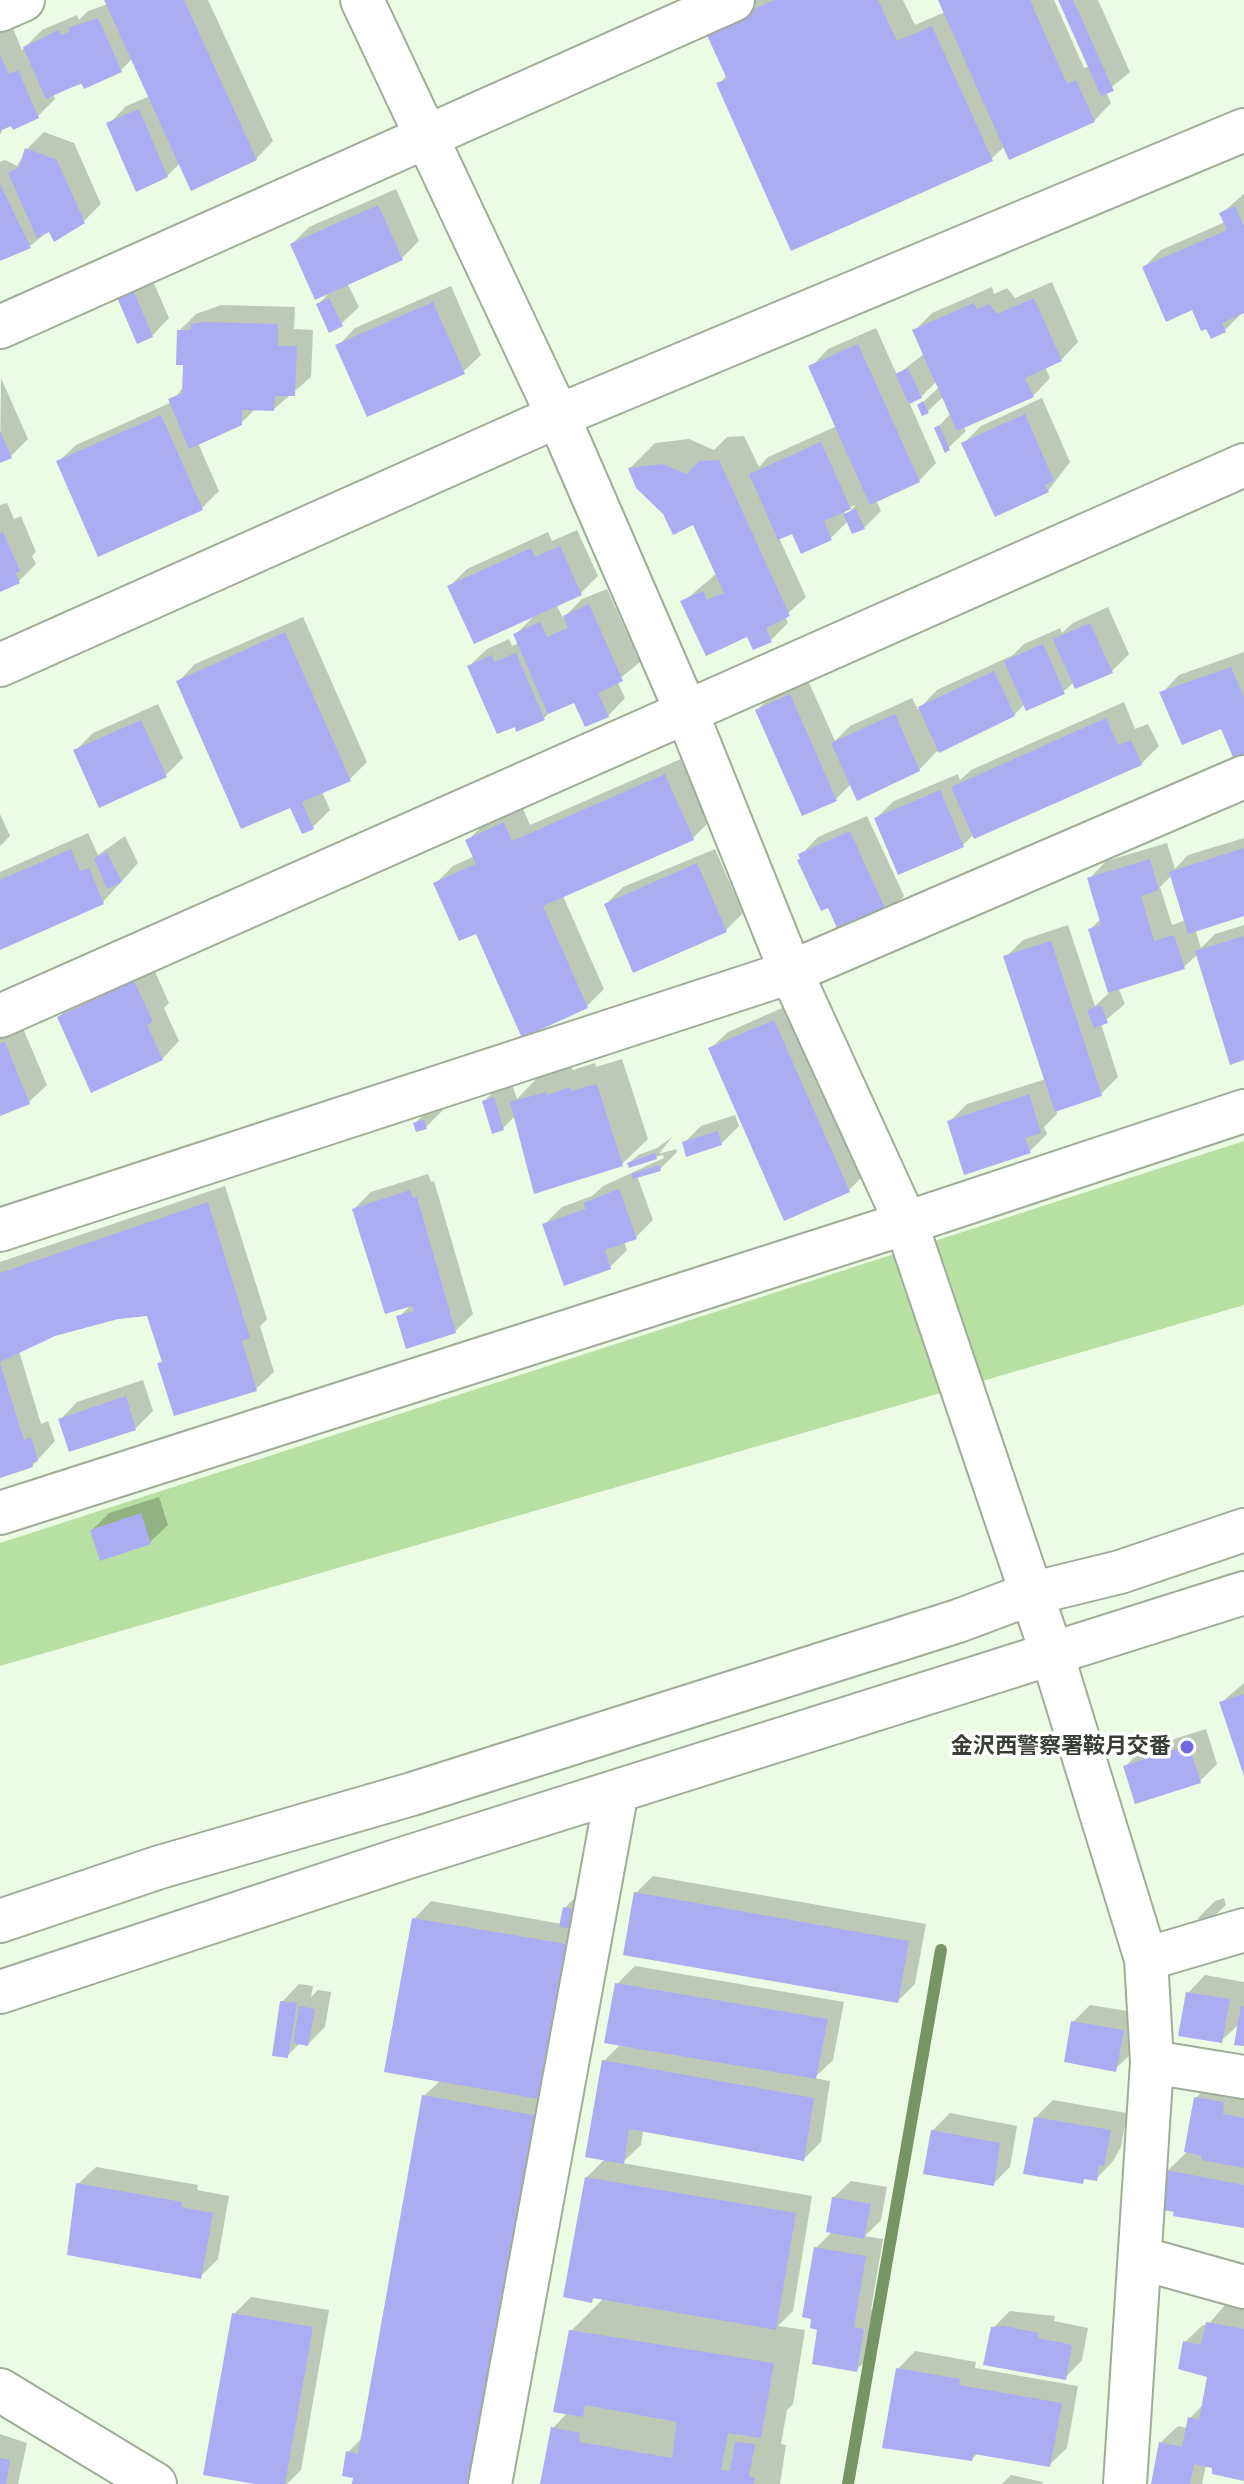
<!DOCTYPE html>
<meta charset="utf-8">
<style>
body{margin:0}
canvas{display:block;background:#ecfbe4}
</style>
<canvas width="1244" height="2484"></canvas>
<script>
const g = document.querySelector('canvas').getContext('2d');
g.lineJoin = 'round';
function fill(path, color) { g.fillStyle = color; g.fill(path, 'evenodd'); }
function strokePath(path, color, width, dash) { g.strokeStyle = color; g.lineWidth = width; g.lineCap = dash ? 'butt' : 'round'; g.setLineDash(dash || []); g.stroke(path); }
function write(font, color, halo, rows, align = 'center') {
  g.font = font + ' Lora,"Noto Sans JP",serif'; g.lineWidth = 7; g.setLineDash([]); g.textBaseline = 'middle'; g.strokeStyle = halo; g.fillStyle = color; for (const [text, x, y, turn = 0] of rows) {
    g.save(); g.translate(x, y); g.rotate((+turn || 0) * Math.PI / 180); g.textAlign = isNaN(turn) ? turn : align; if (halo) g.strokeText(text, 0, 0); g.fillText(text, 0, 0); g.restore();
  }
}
fill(new Path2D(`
 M1244,1141v164l-1244,361v-123z`), '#b7e0a2');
fill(new Path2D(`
 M106,0h102l65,141 -17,18 -76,4 -13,13 -58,-52 17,-18 24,-10 -17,-38 -12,12 -68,24 2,5 -17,17 -35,12 -3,7v-102l13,-5 9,22 20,-20 35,-15 2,5 9,-9 20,-7z
 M756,0h147l12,25 30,-13 -5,-12h114l30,68 6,-2 -30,-66h38l32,72 -24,20 5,11 -17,18 -89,25 -14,13 -272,-75 8,-9 -2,-61z
 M44,132l30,11 27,61 -17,17 -34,9 -20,16 -30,13v-97l5,-2 12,6 10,-17z
 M396,189l23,52 -17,17 -55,25 12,24 -18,17 -23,-19 14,-16 -40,-45 17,-17z
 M1244,194v117l-19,19 -81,-63 17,-17 64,-28 -3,-9z
 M146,265l23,53 -17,18 -37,-48z
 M1052,282l26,60 -17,18 -16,7 5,11 -17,18 -70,30 3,5 -18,17 -12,-19 15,-16 -7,-17 -16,15 -9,-5 20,-19 -2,-6 -16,16 -12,5 27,61 -17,18 -43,19 5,11 -17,17 -16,-7 -17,17 -38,-7 -14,7 27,59 -21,19 3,7 -17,17 -23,-6 -65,-32 34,-29 -23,-50 -30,-10 -34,-45 25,-25 34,-4 25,11 13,-13 17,-1 15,31 9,-10 69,-31 -26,-59 17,-18 48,-21 21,47 28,-22 -10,-23 17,-17 60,-26 2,7 13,-6 8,10zM856,505l-10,10 -3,-5z
 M451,286l30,69 -18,17 -125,-26 17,-18z
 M221,305l74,2 -1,22 19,1 -2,47 -37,32h-19l-15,15 -42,19 21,48 -17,17 -144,-46 18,-17 96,-43 12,-16 1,-23 -6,-32 17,-17z
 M1,378l27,61 -17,17 -11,5z
 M1042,398l28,64 -22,29 -84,-48 17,-17z
 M7,503l7,16 7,-3 15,36 -4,4 4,8 -18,18 -18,8v-85z
 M577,530l21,46 -17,17 -25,11 7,14 19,-19 25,-10 33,73 -23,19 8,17 -17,18 -33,-16 -23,10 -8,8 -75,-52 18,-17 22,-10 3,7 7,-3 -4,-8 21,-21 -86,-28 17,-17 81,-37 4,9z
 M1108,607l21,47 -17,17 -38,11 -11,10 -38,12 -11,11 -78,37 -17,18 -68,14 -15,15 -33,15 -46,-104 17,-17 33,-15 28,63 15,-15 62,-28 6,12 19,-20 76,-35 11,-11 36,-16 2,5 11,-10z
 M303,617l64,145 -17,17 -28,13 8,18 -17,17 -135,-145 17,-18z
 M1244,652v103l-22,-29 -60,-33 17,-18z
 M1124,702l11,27 13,-5 11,22 -18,18 -167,70 -11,11 -64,27 -23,-54 18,-17 64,-27 2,6 11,-10z
 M158,704l25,54 -17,17 -90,-25 17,-17z
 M683,758l27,63 -17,17 -130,58 41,93 -17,17 -110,-75 -41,-48 17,-17 22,-10 -7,-16 17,-17 37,-17 8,19z
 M0,814l10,22 -10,10z
 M867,816l37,80 -18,18 -85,-59 17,-18z
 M88,833l10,22 27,-19 13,27 -35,39 -103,46v-76z
 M1244,838v76l-49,15 6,19 14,-14 29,-9v133l-46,-104 -14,13 -66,20 7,17 -24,20 17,53 -17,17 -45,15 1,5 -13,13 3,7 -17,17 -81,-29 18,-18 79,-25 -40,-122 17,-17 45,-15 27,81 15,-14 -20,-63 11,-10 -12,-40 17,-18 61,-18 8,26 13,-14zM1172,875l14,45 -14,5 -12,-38z
 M715,849l28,64 -17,17 -120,-26 17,-17z
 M152,965l17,38 -5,5 15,33 -17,18 -103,-42 17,-17z
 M791,1004l75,169 -17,17 -139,-141 18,-17z
 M22,1026l25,59 -18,17 -29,12v-78z
 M622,1059l26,80 -26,25 -106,-49 -13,13 -19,-27 17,-17 10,-3 6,18 21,-22 33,-10 2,3 22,-7 1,4z
 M441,1103l2,7 -17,17 -11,-4 17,-17z
 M735,1115l4,11 -18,18 -37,-1 17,-17z
 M672,1137l-13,17 17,-5 1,3 -17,17 -23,7 16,44 -17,17 -12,4 3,9 -17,17 -66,-42 18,-18 30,-11 11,-10 61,-28 -1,-3 -34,8 9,-8 19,-7z
 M428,1174l3,8 3,-1 39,133 -18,17 -56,-14 13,-13 -58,-95 17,-17z
 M225,1186l42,133 -7,7 14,46 -18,17 -96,-25 4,-4 -16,-46 -30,3 -64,18 -35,16 22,73 7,-3 7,20 -23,25 -32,10v-214z
 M143,1380l10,31 -18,18 -75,-9 17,-18z
 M159,1497l9,28 -18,17 -58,-12 17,-17z
 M1244,1683v88l-22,-69z
 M1206,1729l11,35 -17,17 -75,-14 17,-18z
 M653,1876l273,48 -11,60 -17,17 -262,-108z
 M582,1890l-94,594h-137l3,-3 -6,-29 15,-15 61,-341 17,-16 -27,-161 17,-18 131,23 3,-16z
 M1224,1898l2,7 -18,17 -8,3 -2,-7 17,-17z
 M635,1966l209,36 -11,58 -19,18 16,3 -9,61 -17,17 -161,-29 -2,15 -19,18 190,33 -19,115 -15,15 27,4 -12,74 -6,6 -6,34 5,1 -6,39h-238l11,-56 15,-16 3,-81 33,-33 -8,-2 -5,5 -5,-123 19,-19 -1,-98 17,-17 -4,-60z
 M1205,1975l39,7v62l-4,-21 -19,18 -33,-48z
 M299,1984l14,2 -2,11 7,-7 13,2 -6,35 -17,17 -8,-1 -13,13 -5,-54z
 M1090,2005l50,8 -7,39 -18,17 -42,-47z
 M1213,2080l28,5 -2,13h5v128l-77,-55 19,-18 10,-55z
 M1053,2100l74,13 -6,34 -8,14 -17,18 -10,-2 -4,4 -47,-63z
 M950,2113l67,13 -7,41 -17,17 -61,-53z
 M96,2167l102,18 -1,5 32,6 -11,63 -17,17 -123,-92z
 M851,2181l36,6 -6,33 -16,16 18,3 -12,71 9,2 -6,41 -18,17 -36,-42 -4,-80 17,-17v-33z
 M251,2297l78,13 -28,160 -14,14h-21l-32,-170z
 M1225,2305l19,4v170l-38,-14 -4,19h-49l7,-41 18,-17 10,2 2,-10 14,-14 6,-29 -25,-33 18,-17 4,1z
 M1010,2311l45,5 -1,5 34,7 -6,32 -17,18 -72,-50z
 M915,2351l61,11 -1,6 103,18 -11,62 -18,17 -71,-12 -6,6 -74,-90z
 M0,2434l27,9 -9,41h-18z
 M1011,2475l32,7 -1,2h-40z`), '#0003');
strokePath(new Path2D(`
 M848,2484l93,-534`), '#769567', 12);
fill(new Path2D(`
 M104,0h80l73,160 -66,31z
 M774,0h104l19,41 35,-15 61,135 -202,90 -75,-168 11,-4 -22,-48z
 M938,0h92l37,84 9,-4 19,42 -86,38z
 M1058,0h15l41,91 -13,5z
 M98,18l24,54 -38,17 -3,-6 -35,16 -23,-52 36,-17 2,5 9,-4 -2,-3z
 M0,55l9,19 9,-4 21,48 -26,12 -2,-4 -11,5z
 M139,109l29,68 -32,15 -30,-69z
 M25,148l32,12 28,63 -31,19 -5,-10 -12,6 -29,-65 11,-6z
 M0,184l31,64 -31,13z
 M378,205l25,55 -88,40 -25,-56z
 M1235,206l9,20v87l-22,10 4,9 -15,7 -5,-10 -5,2 -9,-21 -26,12 -24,-55 85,-37 -8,-17z
 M129,280l24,57 -16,7 -24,-56z
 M329,298l14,28 -14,7 -13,-29z
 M1034,298l28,63 -37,17 9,19 -77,34 -45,-101 62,-27 3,6 12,-5 8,10z
 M433,302l32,72 -98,43 -32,-72z
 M202,322l76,2v22h19l-2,50h-20l-1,15 -32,-1v15l-53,24 -21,-50 14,-6 1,-28h-7l1,-35h14v-6z
 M858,344l62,138 -50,23 -62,-139z
 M908,368l14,30 -13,6 -14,-30z
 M923,401l6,12 -7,3 -5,-11z
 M1025,414l29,67 -9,4 4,7 -54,25 -34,-74z
 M161,415l42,95 -105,47 -42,-96z
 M939,425l11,25 -5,3 -11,-25z
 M0,431l12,27 -12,5z
 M821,442l30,67 -27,12 8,19 -31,14 -9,-20 -14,6 -29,-66z
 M719,460l71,156 -24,12 6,14 -19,8 -6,-13 -41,19 -26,-55 23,-10 4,9 17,-7 -31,-68 -20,10 -10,-21 -27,-26 -8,-20 34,-4 25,10 12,-13z
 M856,509l9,20 -13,5 -9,-20z
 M3,532l17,39 -5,2 5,10 -20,9v-59z
 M560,546l22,49 -108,49 -27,-58 84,-38 4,9z
 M589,604l34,77 -25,12 11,24 -24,10 -11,-24 -26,11 -35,-80 27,-12 7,15 21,-9 -5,-12z
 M1090,623l23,50 -38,16 -22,-50z
 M285,632l66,149 -49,21 12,27 -12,5 -12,-26 -49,21 -65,-148z
 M1043,644l22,50 -39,17 -22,-50z
 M516,653l29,67 -29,12 -1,-5 -18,7 -30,-68 25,-11 2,7z
 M1231,667l13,30v61l-9,4 -14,-33 -39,16 -23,-53z
 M994,671l21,45 -76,37 -21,-46z
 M790,694l47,107 -35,15 -47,-106z
 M895,714l25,57 -63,30 -26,-58z
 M1106,718l12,27 13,-5 11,25 -168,74 -23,-52z
 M141,720l26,57 -68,31 -26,-58z
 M665,774l29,66 -151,66 45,102 -66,30 -46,-104 -17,7 -26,-58 43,-19 -11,-24 39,-18 8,19z
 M940,790l24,57 -66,28 -24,-57z
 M850,831l38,84 -47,22 -13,-29 -7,3 -24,-51 3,-1 -2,-5z
 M1244,848v68l-56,18 -19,-62z
 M71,849l9,22 9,-3 15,36 -104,46v-70z
 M107,852l15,30 -15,7 -13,-31z
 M1150,859l9,31 -18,6 13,45 20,-6 11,34 -77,24 -20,-64 13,-4 -14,-47z
 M697,863l30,69 -94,41 -29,-69z
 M1244,936v124l-14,5 -35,-114z
 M1051,941l51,155 -47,16 -52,-156z
 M134,981l19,41 -6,3 16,35 -72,33 -34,-76z
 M1101,1005l7,18 -14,5 -7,-18z
 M774,1020l76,172 -66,29 -76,-173z
 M5,1042l25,62 -30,12v-72z
 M597,1084l26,82 -89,28 -24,-92 36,-10 1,3 23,-8 1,4z
 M1029,1094l12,39 -16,5 6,15 -67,22 -17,-54z
 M494,1097l10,33 -12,4 -10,-33z
 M424,1119l3,10 -11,3 -3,-9z
 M718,1131l4,14 -36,12 -4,-15z
 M655,1153l2,6 -28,9 -2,-5z
 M659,1165l2,6 -28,8 -2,-5z
 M619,1189l18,50 -32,11 6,19 -47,17 -22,-62 44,-15 -3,-6z
 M410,1190l3,8 4,-1 39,136 -50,16 -10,-33 18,-5 -2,-5 -27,8 -33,-105z
 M208,1202l42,136 -8,3 15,50 -83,25 -17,-53 5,-1 -15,-46 -29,3 -63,17 -55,26v-89z
 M0,1363l24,77 7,-3 7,24 -6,2 1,4 -33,11z
 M126,1396l10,34 -67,22 -11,-33z
 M141,1513l10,31 -51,17 -10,-31z
 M1244,1694v82l-25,-74z
 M1189,1745l12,38 -66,21 -12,-38z
 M634,1892l275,49 -11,62 -275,-48z
 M563,1907l16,3 -3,19 -17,-2z
 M412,1918l160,27 -27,155 -161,-28z
 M615,1983l213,36 -12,60 -212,-36z
 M1186,1992l44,7 -8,44 -44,-7z
 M280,2001l17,2 -9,55 -16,-2z
 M299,2006l16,3 -7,37 -15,-3z
 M1241,2006h3v40l-10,-1z
 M1071,2021l53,9 -8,42 -52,-10z
 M602,2060l212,38 -10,63 -175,-32 -5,35 -39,-7z
 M422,2095l117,21 -64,368h-123l1,-6 -11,-2 4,-25 12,3z
 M1194,2097l30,5 -1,12 21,4v50l-43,-8 1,-4 -18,-4z
 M1034,2117l77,13 -7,36 -5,-1 -2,16 -13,-2 -1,5 -60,-10z
 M931,2130l69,13 -6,43 -71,-12z
 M1166,2170l78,15v43l-71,-12 1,-4 -16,-3z
 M585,2177l211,36 -20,117 -183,-32 -1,5 -29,-6z
 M76,2183l106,19 -1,5 32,6 -12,66 -134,-24z
 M832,2197l39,7 -7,35 -38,-7z
 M814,2247l52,9 -12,71 10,2 -7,43 -45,-8 5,-34 -7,-2 1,-9 -9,-2z
 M232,2313l81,14 -28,157h-30l-52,-9z
 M1206,2322l38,7v152l-32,-7v-6l-18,-4 -4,20h-39l8,-42 23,5 6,-30 11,3 8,-43 -29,-8 5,-28 18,4z
 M1004,2326l35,7 -1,5 34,7 -6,35 -83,-15 8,-38z
 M569,2330l205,33 -13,75 -33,-5 -7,37 9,1 5,-29 20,2 -6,32 6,2 -1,6h-214l11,-57 29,6 -1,9 93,16 5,-36 -92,-17 -2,12 -30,-5z
 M896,2368l64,11 -1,6 103,18 -12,64 -76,-13 -2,7 -90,-13z
 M0,2458l10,2 -4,24h-6z`), '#abadf2');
const minor = new Path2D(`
 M362,0l196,416 128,295 105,261 115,251 146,431 94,305 6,103 -27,422
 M0,10l23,-10
 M0,327l733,-327
 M0,665l558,-249 686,-286
 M0,1016l1244,-551
 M0,1230l791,-258 453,-195
 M0,1513l906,-290 338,-112
 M0,1921l160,-54 252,-73 546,-173 72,-27 90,-22 124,-42
 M1146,1959l98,-29
 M0,1992l405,-134 839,-265
 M1152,2062l92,15
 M1140,2258l104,29
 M0,2390l155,94
 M490,2484l127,-693`);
strokePath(minor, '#9fad98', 46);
strokePath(minor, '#fff', 42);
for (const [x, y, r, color] of [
 [1187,1747,8,"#6e67e1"]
]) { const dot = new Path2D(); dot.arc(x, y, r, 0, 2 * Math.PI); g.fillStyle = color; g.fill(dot); strokePath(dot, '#fff', 3); }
write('bold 22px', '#383e35', '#fff', [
 ["金沢西警察署鞍月交番",1171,1747]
], 'right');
</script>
